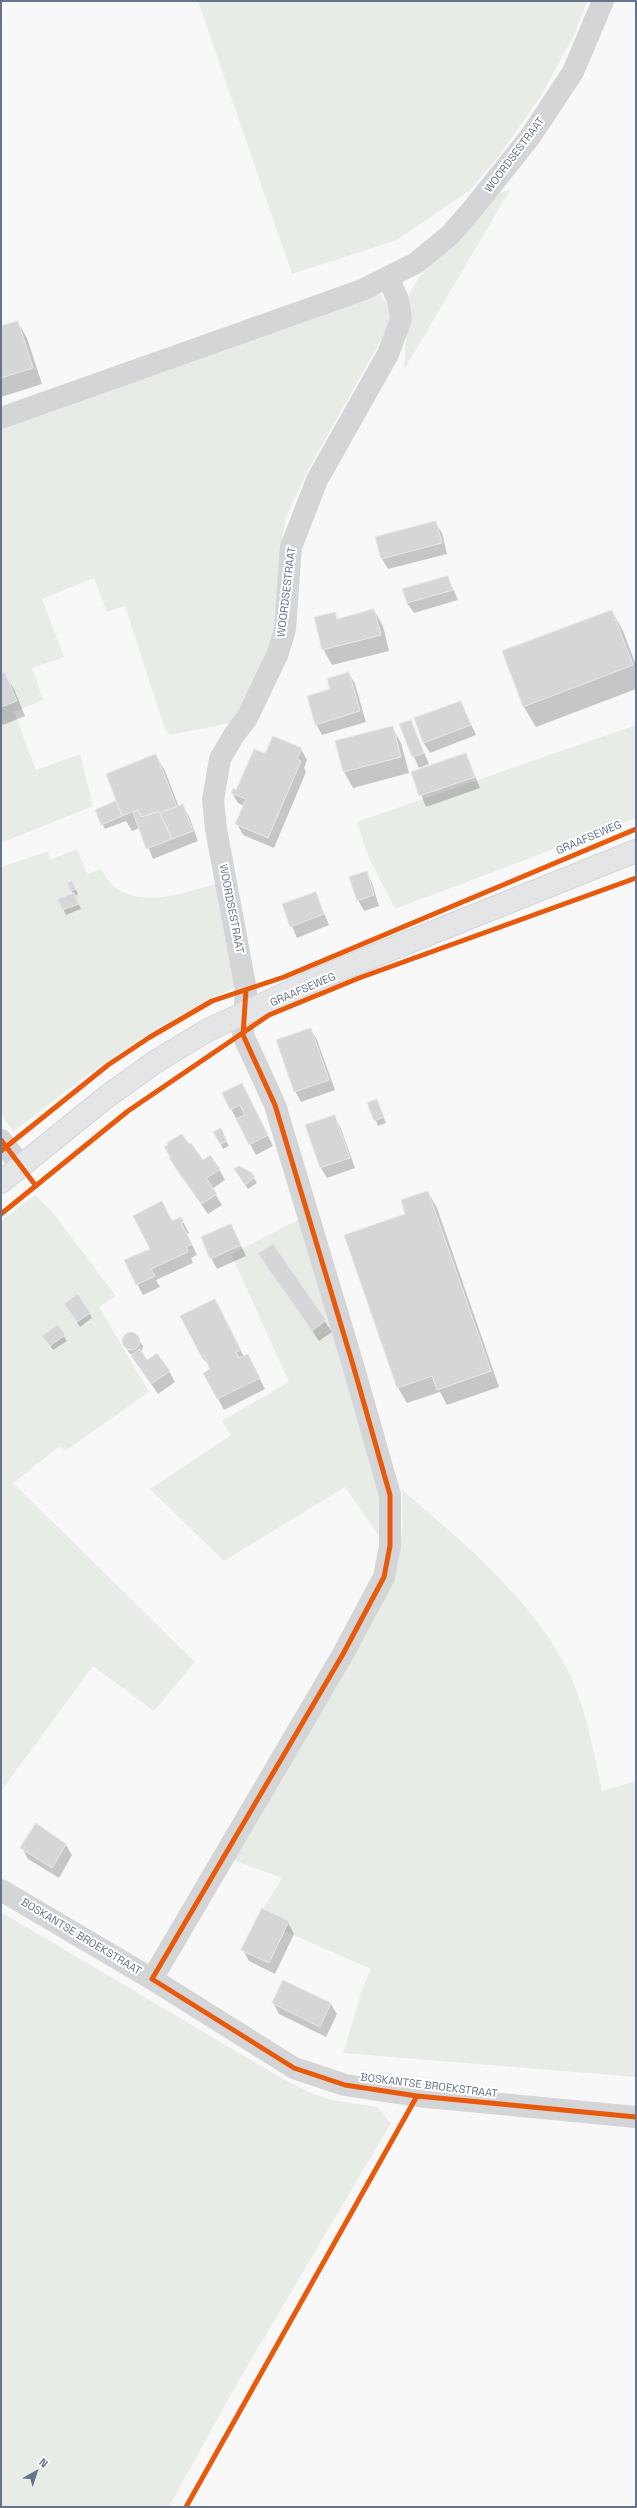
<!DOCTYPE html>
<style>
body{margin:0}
#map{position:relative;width:637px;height:2508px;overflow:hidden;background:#f8f8f8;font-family:"Space Grotesk",sans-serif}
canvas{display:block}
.frame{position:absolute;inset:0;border:2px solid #65748b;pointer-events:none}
.north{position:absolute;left:16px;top:2452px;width:40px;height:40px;-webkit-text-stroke:3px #fff;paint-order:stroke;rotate:39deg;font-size:11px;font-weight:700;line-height:16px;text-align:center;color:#65748b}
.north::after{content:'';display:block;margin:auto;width:14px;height:18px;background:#65748b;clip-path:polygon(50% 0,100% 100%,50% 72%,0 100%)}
</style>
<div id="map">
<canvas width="637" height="2508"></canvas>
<div class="frame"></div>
<div class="north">N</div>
</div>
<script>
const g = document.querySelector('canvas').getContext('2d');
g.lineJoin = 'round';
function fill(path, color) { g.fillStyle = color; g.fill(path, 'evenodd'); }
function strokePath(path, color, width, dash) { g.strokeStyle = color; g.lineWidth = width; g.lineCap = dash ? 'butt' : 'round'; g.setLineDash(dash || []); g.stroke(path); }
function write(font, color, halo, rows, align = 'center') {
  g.font = font + ' "Space Grotesk",sans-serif'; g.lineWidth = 4; g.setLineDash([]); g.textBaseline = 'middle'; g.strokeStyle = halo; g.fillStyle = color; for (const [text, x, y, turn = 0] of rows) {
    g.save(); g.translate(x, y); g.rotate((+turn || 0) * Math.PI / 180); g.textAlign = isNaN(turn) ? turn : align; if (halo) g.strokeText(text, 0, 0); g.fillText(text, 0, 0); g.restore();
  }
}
fill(new Path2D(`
 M198,1h389l-13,34 -33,61 -43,61 -28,33 -73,50 -105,34z
 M510,190l-106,180 5,-76 10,-17 80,-84z
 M378,293l12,14v17l-81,144 -23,49 -5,28 -8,98 -38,79 -65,13 -5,-6 -40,-123 -18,6 -13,-34 -52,21 22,58 -32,11 11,32 -29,12 22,58 44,-16 13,52 -92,37v-424z
 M636,725v93l-241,91 -27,-53 -11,-34z
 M77,849l10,25 14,-5c4,6 9,15 15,19 30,20 70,4 100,-4l21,103c-83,36 -153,90 -224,145l-12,-19v-246l47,-16 2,9z
 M35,1195l14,13 67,88 -17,11 50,85 -84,59 -5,-5 -47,37 182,179 -41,49 -61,-45 -92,125v-570z
 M300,1219l75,256 6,31 -1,31 -35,-50 -121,74 -74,-72 81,-54 -9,-14 67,-39 -58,-128z
 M402,1490c61,52 135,113 169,187 16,36 23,76 31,114l34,-10v296l-293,-24 20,-66 8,-18 -114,-50 25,-41 -52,-19 167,-295 6,-38z
 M1,1912l282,167 28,14 20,7 46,7 14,16 -153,259 -69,125h-168z`), '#e8ece6');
fill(new Path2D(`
 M18,322l9,16 15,46 -41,13v-70z
 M435,522l7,11 5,21 -59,15 -6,-10z
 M448,577l10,23 -44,13 -7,-10z
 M374,610l9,16 6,25 -57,14 -9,-16 12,-36 3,6z
 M612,611l11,20 13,34v24l-100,38 -12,-20 -20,-55z
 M1,669l13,20 11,27 -22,9 -2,-4z
 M349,673l6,11 11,38 -44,13 -6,-11 15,-34z
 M461,702l15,33 -46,18 -7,-11z
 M411,721l18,43 -10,4 -19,-43z
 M392,727l9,16 8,30 -56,15 -9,-16 -8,-31z
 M301,749l6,11 -3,8 2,4 -32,76 -31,-13 -6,-11 7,-18 -6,-3 -6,-10 5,-2 29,-36z
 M466,754l14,34 -54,19 -14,-34z
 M156,756l9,15 14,36 4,-1 6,10 9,25 -45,18 -13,-31 -8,3 -6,-10 -21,8 -3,-5z
 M366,872l6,11 7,23 -15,5 -6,-11z
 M68,884l7,3 3,7 -3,2 6,13 -15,6 -7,-15 14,-6z
 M316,893l13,32 -32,13 -14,-33z
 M311,1029l6,11 18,50 -34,12 -6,-11z
 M248,1095l25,51 -17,9 -25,-46z
 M369,1103l10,2 7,18 -8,3z
 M334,1116l6,10 15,42 -28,10 -6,-10z
 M220,1129l9,17 -6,3 -8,-17z
 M165,1148l54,21 6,11 -13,9 10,16 -14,9 -32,-45z
 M251,1173l6,10 -9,6 -9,-14z
 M428,1192l9,16 62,179 -52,18 -7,-13 -33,11 -9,-15 9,-173z
 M181,1218l8,15 -2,1 10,21 -6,3 2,5 -37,17 4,7 -17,8 -6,-11 14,-34 21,-28z
 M231,1225l15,31 -29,13 -6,-11z
 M272,1246l60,86 -13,9 -59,-86z
 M215,1300l29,57 9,9 12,23 -41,21 -20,-37 8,-4 -11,-13z
 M68,1309l21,4 3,5 -12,9z
 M57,1326l10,15 -14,9 -6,-9z
 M130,1333l6,2 7,11 -2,7 6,8 22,10 6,11 -17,12 -19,-28 -5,-11 -4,-1 -7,-11 1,-6z
 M49,1835l17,10 6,10 -13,23 -31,-19 -6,-11z
 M262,1909l26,14 6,11 -19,40 -26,-13 -6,-11z
 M284,1981l47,23 6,10 -11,23 -47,-23 -6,-11z`), '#0003');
const building = new Path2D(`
 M18,321l15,47 -32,10v-52z
 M436,521l6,22 -61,16 -6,-22z
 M448,576l5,14 -46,13 -5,-14z
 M374,609l7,26 -59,15 -8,-33 21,-5 2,7z
 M612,610l21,55 -110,42 -21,-56z
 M1,669l2,4 2,-1 12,29 -16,6z
 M349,672l11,39 -45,14 -8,-29 23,-7 -3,-10z
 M461,701l10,24 -48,18 -9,-25z
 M411,720l13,33 -12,4 -13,-33z
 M393,726l8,31 -58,15 -8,-31z
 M273,736l29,12 -5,11 4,2 -33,77 -33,-14 11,-25 -15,-6 2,-5 3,2 18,-41 11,4z
 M466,753l9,24 -56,19 -8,-24z
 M156,754l21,53 -36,10 -3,-7 -16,6 -16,-42z
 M116,801l6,15 -21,9 -6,-15z
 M183,804l10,27 -21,8 -12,-25z
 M138,810l3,7 18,-6 13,28 -26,10 -13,-37z
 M367,871l7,24 -17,6 -8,-24z
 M72,881l4,8 -6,2 -3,-8z
 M316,892l8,22 -34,13 -8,-23z
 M74,893l5,11 -17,6 -4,-11z
 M311,1028l18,52 -35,12 -18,-52z
 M242,1083l26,52 -19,10 -13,-26 9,-4 -5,-10 -10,5 -8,-17z
 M377,1099l7,18 -10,4 -7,-18z
 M335,1115l15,43 -30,10 -15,-43z
 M221,1128l6,13 -7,3 -7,-12z
 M182,1134l7,10 2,-1 12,17 7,-5 10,14 -14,9 11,16 -16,10 -32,-46 2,-1 -7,-10 4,-2 -1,-2z
 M239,1166l12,6 4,5 -10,8 -11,-16z
 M428,1191l63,180 -54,19 -5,-14 -35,12 -53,-153 61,-21 -4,-14z
 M162,1201l10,20 9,-4 3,5 -3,1 11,21 -6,3 2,5 -37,17 4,7 -19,9 -12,-25 26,-11 -17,-33z
 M231,1224l10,21 -31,14 -9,-22z
 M273,1244l53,76 -14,11 -54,-77z
 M78,1294l12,19 -13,9 -13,-18z
 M215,1299l26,51 -5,2 3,6 9,-4 12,24 -43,21 -14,-26 7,-4 -6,-13h-3l-21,-40z
 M58,1325l7,10 -15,11 -8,-10z
 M122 1341a9 9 0 1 1 18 0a9 9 0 1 1-18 0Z
 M140,1349l7,11 10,-7 13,18 -19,13 -20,-28z
 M36,1823l30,21 -14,24 -32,-20z
 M262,1908l27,13 -20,42 -28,-13z
 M283,1980l48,23 -11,24 -48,-24z`);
fill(building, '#d5d6d8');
strokePath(building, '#e8e8e8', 1);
const major = new Path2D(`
 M1,1182l104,-84 50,-36 53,-32 111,-52 317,-127`);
strokePath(major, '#d4d5d7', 24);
strokePath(new Path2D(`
 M1,418l361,-128 54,-27 34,-28 21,-24 59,-74 43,-65 30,-71
 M1,1140l20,26
 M1,1890l151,89 142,89 51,17 72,11 219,21
 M152,1979l191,-325 41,-77 6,-31v-51l-37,-130 -78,-260 -32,-70 3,-45 -30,-161 -3,-29 7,-41 14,-24 13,-17 31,-65 7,-24 6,-82 26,-67 71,-126 13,-35 -3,-19 -10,-23`), '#d4d5d6', 22);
strokePath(major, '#e4e5e6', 22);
strokePath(new Path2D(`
 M246,990l-3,45 32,70 78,260 37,130v51l-6,31 -41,77 -191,325 142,89 51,17 72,11 219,21
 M1,1140l35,46
 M1,1151l107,-86 42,-28 62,-36 72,-24 352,-148
 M1,1214l127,-103 141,-96 90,-37 277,-100
 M186,2507l231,-411`), '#e8590c', 5);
write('11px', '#65748b', '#fff', [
 ["WOORDSESTRAAT",515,155,-53],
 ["WOORDSESTRAAT",287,592,-83],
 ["GRAAFSEWEG",589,838,-23],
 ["WOORDSESTRAAT",231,909,79],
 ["GRAAFSEWEG",303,990,-23],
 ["BOSKANTSE BROEKSTRAAT",81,1937,31],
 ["BOSKANTSE BROEKSTRAAT",429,2086,7]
]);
</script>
